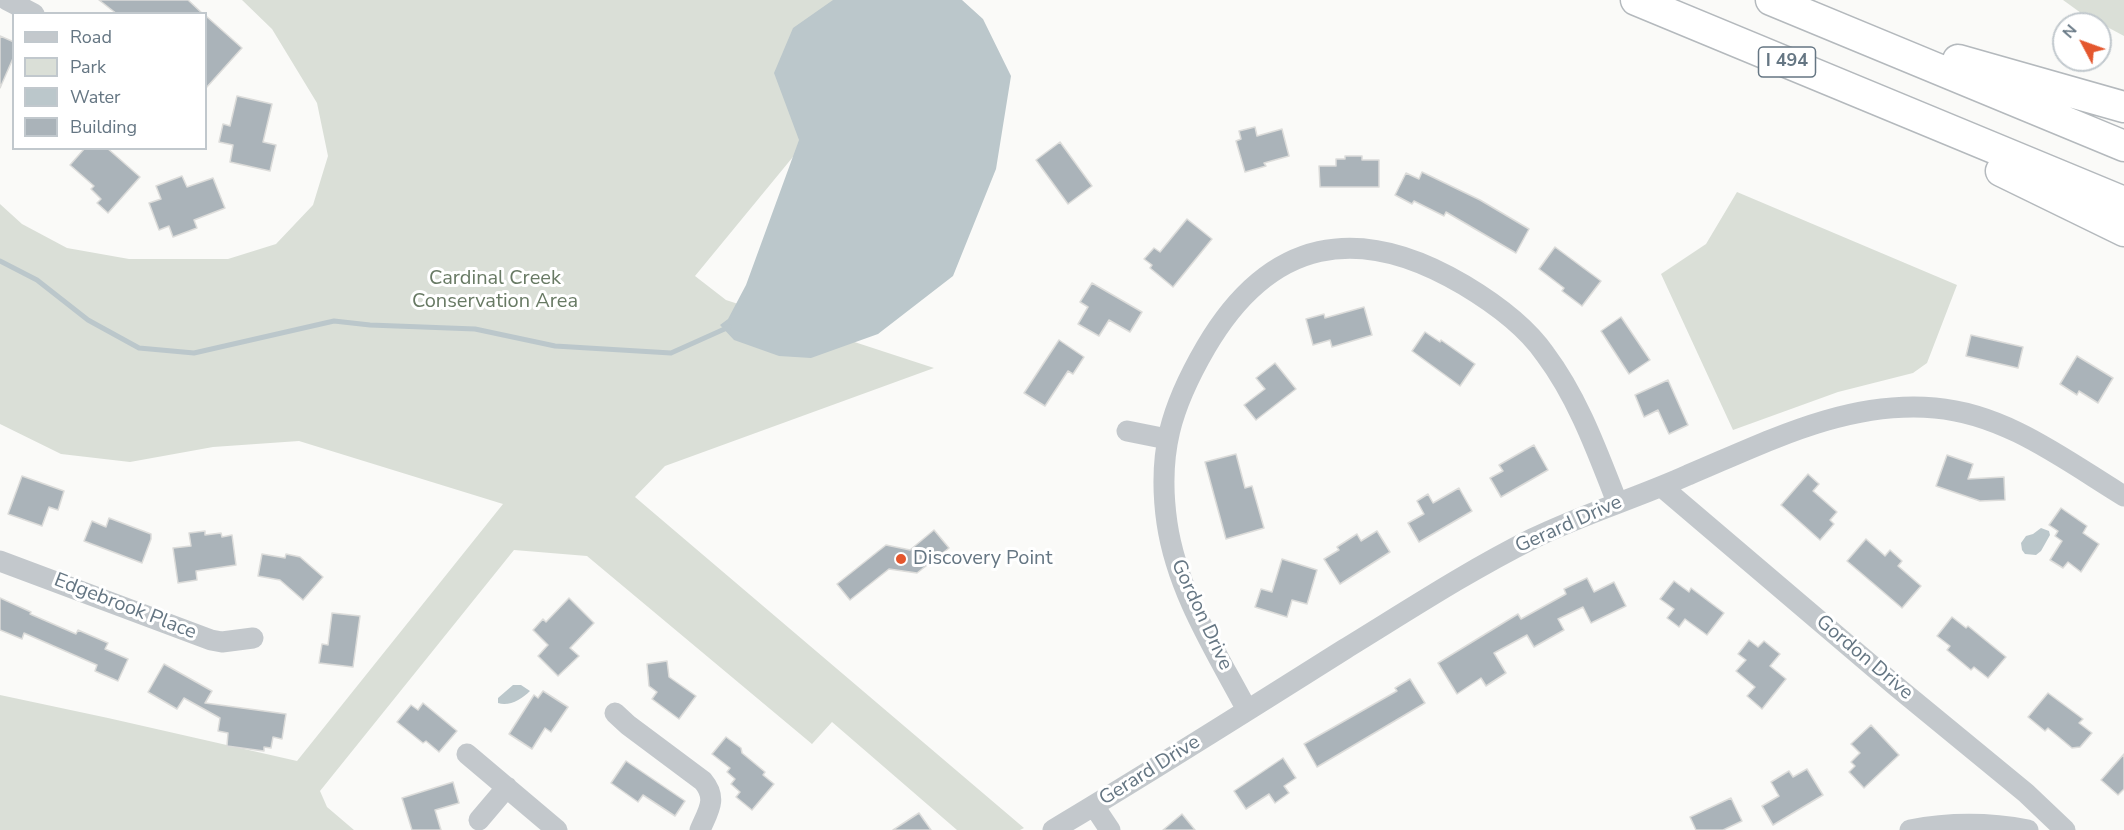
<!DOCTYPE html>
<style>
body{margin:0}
#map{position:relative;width:2124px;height:830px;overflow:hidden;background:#fafaf8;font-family:"Nunito Sans",sans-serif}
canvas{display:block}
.legend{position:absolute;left:12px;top:12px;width:195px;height:138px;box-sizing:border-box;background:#fff;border:2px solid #c1c8cd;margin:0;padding:8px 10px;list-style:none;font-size:18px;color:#657683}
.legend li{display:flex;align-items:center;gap:12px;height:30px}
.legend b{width:30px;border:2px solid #c1c8cd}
.north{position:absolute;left:2052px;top:12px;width:60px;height:60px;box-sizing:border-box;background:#fff;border:2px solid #c1c8cd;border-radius:50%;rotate:311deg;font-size:16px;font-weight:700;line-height:24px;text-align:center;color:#657683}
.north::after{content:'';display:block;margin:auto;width:21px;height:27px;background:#e4572e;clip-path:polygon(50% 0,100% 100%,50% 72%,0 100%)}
</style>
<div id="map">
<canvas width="2124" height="830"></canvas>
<ul class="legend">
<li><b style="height:8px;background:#c3c8cc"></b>Road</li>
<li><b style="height:16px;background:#dadfd7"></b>Park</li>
<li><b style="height:16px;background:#bbc7cb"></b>Water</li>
<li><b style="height:16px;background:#aab3b9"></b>Building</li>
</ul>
<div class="north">N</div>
</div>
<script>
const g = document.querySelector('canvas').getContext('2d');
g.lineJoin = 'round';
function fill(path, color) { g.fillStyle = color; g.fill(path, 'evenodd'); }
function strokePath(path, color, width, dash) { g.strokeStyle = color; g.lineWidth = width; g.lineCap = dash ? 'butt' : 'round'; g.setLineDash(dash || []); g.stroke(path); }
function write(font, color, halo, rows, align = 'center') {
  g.font = font + ' "Nunito Sans",sans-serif'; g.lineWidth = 6; g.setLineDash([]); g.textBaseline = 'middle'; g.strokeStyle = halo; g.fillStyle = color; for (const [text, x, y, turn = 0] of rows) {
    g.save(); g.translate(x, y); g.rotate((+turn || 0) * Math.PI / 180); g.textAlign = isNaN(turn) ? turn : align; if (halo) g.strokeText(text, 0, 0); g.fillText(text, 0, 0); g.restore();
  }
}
fill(new Path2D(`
 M242,0h680l-227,276 31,24 208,68 -269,98 -30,31 389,331 -4,2h-63l-125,-108 -20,22 -225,-188 -73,-6 -194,241 7,16 27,23h-354v-135l108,23 189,43 206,-257 -204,-63 -86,6 -83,15 -69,-8 -61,-30v-220l22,20 45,24 62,11h99l48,-15 37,-39 15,-49 -11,-53 -45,-74z
 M2063,0h61v36l-43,-23z
 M1737,192l220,93 -30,78 -14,10 -75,19 -105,38 -72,-156 45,-30z`), '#dadfd7');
fill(new Path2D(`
 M833,0h129l21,19 28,57 -15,93 -43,107 -75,58 -67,24 -32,-2 -45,-16 -14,-15 8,-6 18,-34 53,-145 -25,-67 19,-45z
 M2041,528l8,3 1,4 -9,16 -5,4 -11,-1 -3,-4 -1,-7 5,-7 7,-2z
 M513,685h8l9,6c-8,8 -21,16 -32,12v-5z`), '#bbc7cb');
strokePath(new Path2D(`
 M0,261l37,19 51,40 51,28 55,5 140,-32 36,4 105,4 80,17 116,7 58,-26`), '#bbc7cb', 5);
const building = new Path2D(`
 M99,0h89l15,14h-86z
 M206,16l36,32 -36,40z
 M0,36l14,6v14l-14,32z
 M237,96l35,8 -9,38 13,3 -6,26 -40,-9 3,-17 -14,-3 4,-18 7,2z
 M1255,127l2,9 25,-7 7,27 -25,7 2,3 -21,6 -9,-31 5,-2 -2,-8z
 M1060,142l32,44 -24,18 -32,-44z
 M85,148h22l33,29 -32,36 -11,-10 4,-4 -10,-10 3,-3 -24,-21z
 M1345,156h17v4h17v27h-59l-1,-21h17v-7h9z
 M1422,172l58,28 49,29 -13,24 -70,-41 -2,4 -30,-15 -2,3 -17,-9 11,-22 13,6z
 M182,176l5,11 26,-9 12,30 -31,12 3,8 -24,9 -4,-11 -10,4 -10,-27 12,-4 -5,-13z
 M1187,219l25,20 -39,48 -23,-19 2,-3 -8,-6 10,-11 6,4z
 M1555,247l46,34 -19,25 -20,-15 2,-3 -25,-19z
 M1092,283l50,29 -12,20 -21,-12 -10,16 -21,-12 10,-17 -8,-5z
 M1364,307l8,28 -40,12 -2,-7 -17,5 -7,-26 18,-5 1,4z
 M1621,317l29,43 -21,14 -28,-43z
 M1425,332l15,10 1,-2 34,24 -15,22 -48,-35z
 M1971,335l52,12 -5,21 -52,-12z
 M1059,340l25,17 -11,17 -5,-3 -23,35 -21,-13z
 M2077,356l36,22 -15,25 -19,-12 -2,4 -17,-11z
 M1275,363l21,26 -40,31 -12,-15 21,-16 -9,-11z
 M1668,380l20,45 -19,9 -11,-24 -14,7 -9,-22z
 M1534,445l14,25 -47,27 -11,-19 13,-7 -4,-6z
 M1236,454l9,34 7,-2 12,42 -38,11 -21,-77z
 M1947,455l26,9 -5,15 36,-2 1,23 -25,1 -44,-15z
 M1808,474l11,10 -6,7 24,21 -7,8 4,4 -14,16 -39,-35z
 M22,476l42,15 -6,19 -9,-3 -7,19 -34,-12z
 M1459,488l13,23 -53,31 -11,-19 16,-9 -7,-13 11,-7 5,9z
 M2061,508l26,18 -4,7 16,11 -18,28 -13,-10 -5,6 -13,-8 12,-19 -7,-5 3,-5 -9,-6z
 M109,518l42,16v5l-9,24 -58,-22 8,-20 14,6z
 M934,530l15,18 -32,25 -28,-4 -39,31 -13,-16 49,-39 24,5z
 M205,531v4l16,-2 1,4 10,-2 4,30 -40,6 1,9 -19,3 -5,-35 18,-2 -2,-13z
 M1377,531l13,21 -50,32 -16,-25 15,-9 -2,-3 20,-13 4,7z
 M1866,539l19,17 5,-6 12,11 -4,5 23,20 -19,22 -55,-47z
 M262,554l23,4 1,-4 14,3 23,20 -20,23 -23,-20 -22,-4z
 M1282,559l35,11 -10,34 -15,-4 -5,17 -32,-10 6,-18 11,3z
 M1587,578l7,14 20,-10 12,24 -35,17 -8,-16 -25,12 6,11 -30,17 -7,-12 -33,18 12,20 -20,13 -5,-8 -24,16 -19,-31 80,-49 3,5 45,-25 -2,-5z
 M1674,581l15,11 2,-4 33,25 -17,22 -22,-16 -6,8 -12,-9 7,-9 -14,-10z
 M0,598l31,14 -1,2 46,20 2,-4 30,13 -3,6 23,10 -10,22 -23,-10 2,-6 -73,-32 -2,6 -22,-9z
 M569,598l25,25 -24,25 9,8 -21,20 -20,-20 10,-11 -15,-15 10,-11 3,3z
 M332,613l28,3 -7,51 -34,-4 3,-19 6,1z
 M1952,617l14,11 2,-2 38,31 -18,21 -14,-11 -3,3 -24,-20 3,-4 -13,-10z
 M1749,640l9,7 6,-6 16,13 -10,12 16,13 -24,30 -15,-13 8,-9 -19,-16 10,-11 -8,-6z
 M667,661l2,16 27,19 -17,23 -27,-20 5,-7 -8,-6 -2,-22z
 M164,664l48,27 -7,12 81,11 -4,25 -9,-2 -2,11 -7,-1v4l-37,-5 1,-13 -10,-2 2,-13 -36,-20 -7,11 -29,-17z
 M1410,679l15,24 -108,64 -13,-23 93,-53 -2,-3z
 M543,691l25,16 -17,25 -6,-4 -13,21 -23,-15 25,-39 4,3z
 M2048,693l35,26 -4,4 13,10 -12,14 -8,1 -24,-20 -3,3 -17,-14z
 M423,703l34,28 -18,21 -13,-11 -3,2 -26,-21 14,-17 7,5z
 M1871,725l28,30 -35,33 -15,-16 6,-6 -4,-4 9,-9 -9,-9z
 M726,737l15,11 1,5 23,19 -2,3 11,9 -22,26 -16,-13 4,-5 -9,-8 4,-5 -8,-7 3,-4 -18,-14z
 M2124,754v35l-6,6 -17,-15z
 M1283,758l13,20 -12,8 5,7 -14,10 -6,-9 -23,15 -12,-18z
 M626,761l59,40 -10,15 -32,-21 -5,7 -27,-19z
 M1807,769l16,26 -50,30 -11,-19 17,-10 -8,-14 18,-11 4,6z
 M453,782l6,21 -24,7 6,20h-29l-10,-32z
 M1731,798l11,23 -19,9h-27l-6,-13z
 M919,813l12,17h-38z
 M1182,814l13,16h-32z`);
fill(building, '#aab3b9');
strokePath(building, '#dcdcda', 1.5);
const highway = new Path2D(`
 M1636,0l488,202
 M1771,0l353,146
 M1958,60l166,47
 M2001,171l123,60`);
strokePath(highway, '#b4b9bd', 33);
strokePath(new Path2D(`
 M7,0l27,14
 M1127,431l40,8
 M1662,487l235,200 129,106 39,37
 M0,561l211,79 11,2 31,-4
 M1247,710c-32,-60 -70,-119 -80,-187 -10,-70 4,-116 39,-176 64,-109 152,-125 258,-62 30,18 61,40 81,69 33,44 52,97 72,148
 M615,713l13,12 75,56c15,18 5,30 -3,49
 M467,754l90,76
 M1094,806l16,24
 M479,820l28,-33
 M1053,830c99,-59 195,-120 292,-181 62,-38 123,-78 187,-110 51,-25 105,-41 156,-64 79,-33 159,-75 247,-67 71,6 130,52 189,88
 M1910,830c41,-8 77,-8 118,0`), '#c3c8cc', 21);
strokePath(highway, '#fff', 30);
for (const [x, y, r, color] of [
 [901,559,6,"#e4572e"]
]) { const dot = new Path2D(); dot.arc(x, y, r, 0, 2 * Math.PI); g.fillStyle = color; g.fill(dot); strokePath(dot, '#fff', 2); }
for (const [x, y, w] of [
 [1787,62,57]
]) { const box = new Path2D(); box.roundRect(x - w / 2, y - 15, w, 30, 4.5); g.fillStyle = '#fff'; g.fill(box); strokePath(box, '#657683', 1.5); }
write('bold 18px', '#657683', null, [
 ["I 494",1787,62]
]);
write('20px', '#687a64', '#fff', [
 ["Cardinal Creek",495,279],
 ["Conservation Area",495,302]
]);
write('20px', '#657683', '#fff', [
 ["Gerard Drive",1569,525,-24],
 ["Edgebrook Place",125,607,21],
 ["Gordon Drive",1201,615,65],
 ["Gordon Drive",1864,658,40],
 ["Gerard Drive",1150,771,-32]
]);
write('20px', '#657683', '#fff', [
 ["Discovery Point",913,559]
], 'left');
</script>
